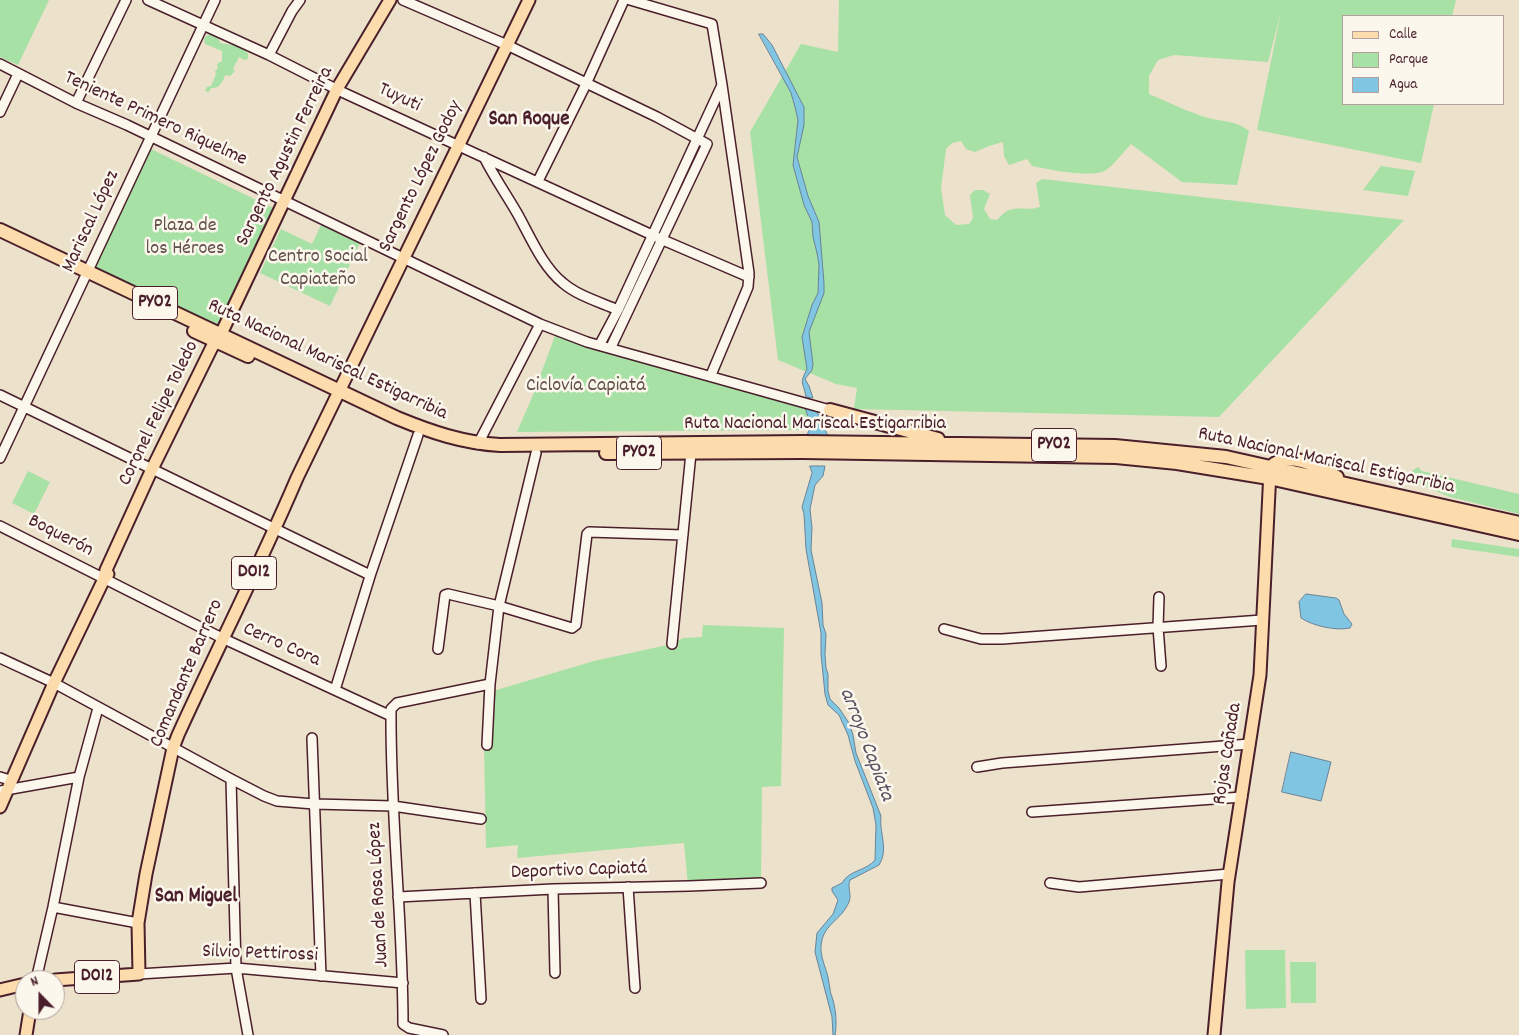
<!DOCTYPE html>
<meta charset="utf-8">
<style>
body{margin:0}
#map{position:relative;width:1519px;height:1035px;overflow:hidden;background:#ece1cb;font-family:Dekko,sans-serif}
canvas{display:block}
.legend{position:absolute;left:1342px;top:15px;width:162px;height:90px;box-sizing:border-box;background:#fbf7ec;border:1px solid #b4a19f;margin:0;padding:6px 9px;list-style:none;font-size:15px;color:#4a1f2b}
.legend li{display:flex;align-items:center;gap:10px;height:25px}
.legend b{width:25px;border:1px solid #b4a19f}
.north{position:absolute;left:15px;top:970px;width:50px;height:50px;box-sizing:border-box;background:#fbf7ec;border:1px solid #b4a19f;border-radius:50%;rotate:338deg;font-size:14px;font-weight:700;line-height:20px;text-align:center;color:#4a1f2b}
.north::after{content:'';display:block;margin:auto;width:18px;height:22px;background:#4a1f2b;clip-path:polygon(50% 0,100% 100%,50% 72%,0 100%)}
</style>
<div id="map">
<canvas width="1519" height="1035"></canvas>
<ul class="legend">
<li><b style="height:6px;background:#fcdcac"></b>Calle</li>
<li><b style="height:14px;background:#a8e1a6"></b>Parque</li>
<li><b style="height:14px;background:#80c5e1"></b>Agua</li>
</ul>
<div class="north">N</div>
</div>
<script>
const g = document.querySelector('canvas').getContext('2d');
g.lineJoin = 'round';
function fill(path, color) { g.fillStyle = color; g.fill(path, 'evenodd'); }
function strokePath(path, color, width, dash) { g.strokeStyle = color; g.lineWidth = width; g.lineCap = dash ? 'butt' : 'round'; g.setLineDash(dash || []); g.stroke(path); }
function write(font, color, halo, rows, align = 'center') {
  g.font = font + ' Dekko,sans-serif'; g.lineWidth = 5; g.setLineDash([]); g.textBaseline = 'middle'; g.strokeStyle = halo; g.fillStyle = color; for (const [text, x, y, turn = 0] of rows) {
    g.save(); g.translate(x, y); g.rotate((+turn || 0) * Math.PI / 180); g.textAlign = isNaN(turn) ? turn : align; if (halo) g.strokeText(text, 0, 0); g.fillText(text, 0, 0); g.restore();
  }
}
fill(new Path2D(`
 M0,0h49l-31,65 -18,-8z
 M839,0h617l-4,16h-109v88h91l-13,59 -164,-33 24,-118 -13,50 -94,-7 -16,5 -9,16v18c19,8 39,18 59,24 15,4 28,2 41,13l-12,54 -55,-3 -51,-38c-8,8 -16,20 -25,26 -13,9 -59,-1 -74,-4l-5,-7 -18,6 -5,-9 -1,-14 -14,4 -14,6 -9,-3 -5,-8 -9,2 -6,6 -5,39 4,27 11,10 13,-1 4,-6 -3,-23 5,-5h8l7,4 -6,15 6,10 7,1c3,-3 6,-7 10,-9 10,-5 21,0 33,-4l-4,-24 6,-4 362,41 -185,197 -365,-8 3,-21 -21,-4 -58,-24 -28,-228 51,-88 37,8z
 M216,33l4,10c12,2 21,1 28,11v5l-4,1 -5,-3 -6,12 2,2 -5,5 -5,-1c-2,7 -6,14 -14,13l-2,4 -4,-1 2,-4 4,-1 5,-12 -1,-3 3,-3 -1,-4 5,-3v-10l-17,-7 -1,-6 5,-4z
 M151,149l124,60 -56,117 -127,-56z
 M1381,166l34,5 -7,25 -45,-6z
 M321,225l39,18 -30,63 -70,-33 21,-44 31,15z
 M556,333l255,74 -5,23 -289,2 16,-37z
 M1418,467l4,4 97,23v20l-69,-17 -29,-12 -10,-7 -2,-5z
 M28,471l22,11 -16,32 -22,-11z
 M1452,539l67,10v8l-68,-10z
 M703,625l81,3 -3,158 -19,1 -1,95 -73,3 -4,-42 -167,15 1,-13 -32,3 -3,-154 111,-33 78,-17 11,-6 19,-1z
 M1245,950h40l1,58 -40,1z
 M1290,962h26v41h-25z`), '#a8e1a6');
const water = new Path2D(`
 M759,34h4l9,11 32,62v18l-7,32 11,39 11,26 5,61v10l-15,39 4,32 -1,6 -7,9 4,7 4,12 -7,-1c-3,-17 -7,-12 1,-28l-5,-32 10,-32 6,-12 1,-28 -2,-12 -4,-16 -1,-15 -8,-17 -11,-40 5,-45 -3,-13 -4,-14z
 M804,404c18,7 17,17 24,32l-21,-1 4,-9z
 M810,466h15l-2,10 -8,9 -5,24 2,19 -1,22 11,53 1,22 3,9 -1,20 1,14 2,6v17l2,8 9,9 10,15 4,12 3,18 25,63c-2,17 8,33 -2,49l-29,15c-3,7 2,15 -1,22 -9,21 -29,22 -28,49 1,10 5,17 7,26 1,4 1,8 2,12 0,4 2,7 3,11 3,11 4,24 2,35h-2l-1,-18 -17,-65 2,-19 16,-19 5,-14 -6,-9v-3l10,-5c7,-13 24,-12 33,-23l1,-35 -3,-17 -18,-47 -7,-26 -9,-20 -11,-10 -3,-11 -4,-40v-21l-15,-84 -2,-35 -2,-7 10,-34z
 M1306,594l30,4 3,2 5,14 8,10 -2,4c-14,3 -37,-2 -49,-10l-2,-16z
 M1291,752l40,10 -10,39 -39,-9z`);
fill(water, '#80c5e1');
strokePath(water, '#6a8398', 1);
const minor = new Path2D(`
 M148,0l121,55 73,37 117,54 204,94 86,37
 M403,0l104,45 150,72 50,27 -96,203
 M630,0l82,24 10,61 27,188 -1,14 -37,88
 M269,55l23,-44 8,-11
 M0,64l76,39 51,22 413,199 47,18 243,68
 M76,103l50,-103
 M0,112l18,-38
 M484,157c10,20 22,37 33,56 13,23 25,53 46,70 15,13 37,19 55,27
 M538,181l48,-97 38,-84
 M600,344l18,-34 104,-225
 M0,395l370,180
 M478,444l62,-120
 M0,458l215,-458
 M0,526l222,112 169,78
 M1159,597l-1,30 3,39
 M944,629l37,10h21l260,-19
 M672,644l19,-191
 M438,649l7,-54 3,-1 51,12 73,22 4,-3 11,-91 2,-2 94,3
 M0,658l54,25 177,96 33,17 13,5 37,3 79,2 88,13
 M335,690l36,-117 47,-138
 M312,738l9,238
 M487,745l3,-61 9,-78 37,-153
 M977,767l25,-4 248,-19
 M0,777l10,3
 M231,779l5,189 12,67
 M0,791l79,-14
 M1032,812l210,-15
 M1050,883l29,4 150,-13
 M628,887l7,101
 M553,889l2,84
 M475,893l6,106
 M398,897l155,-8 136,-3 72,-3
 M53,907l85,16
 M139,974l97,-6 167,15
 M36,980l17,-73 26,-130 19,-69
 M443,1035l-34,-7 -6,-4c0,-105 -13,-210 -12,-315l6,-6 93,-19`);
const major = new Path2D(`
 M104,579l2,-9 46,-101 60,-122 9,-13 116,-245 53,-89
 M0,807l54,-124 50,-104 4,-5
 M55,980l84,-6 -1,-51 8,-49 27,-126 5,-13c39,-86 82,-170 119,-257l232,-478
 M0,990l25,-6
 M26,1035l4,-25
 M1214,1035l14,-153 32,-207 10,-204`);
const highway = new Path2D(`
 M0,230l397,188c34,14 66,25 103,27l304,-3 311,4 111,11 293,66
 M194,331l54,25
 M830,410l108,29
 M606,453l197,-1 313,5 61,6 92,15 250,56
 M1271,467c17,-18 48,0 66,10`);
strokePath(minor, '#4a1f2b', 12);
strokePath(major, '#4a1f2b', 15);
strokePath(highway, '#4a1f2b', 16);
strokePath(minor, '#fbf7ec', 9);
strokePath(major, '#fcdcac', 11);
strokePath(highway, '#fcdcac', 12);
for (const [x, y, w] of [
 [155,303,45],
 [1054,445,45],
 [639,453,45],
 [254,573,45],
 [97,977,45]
]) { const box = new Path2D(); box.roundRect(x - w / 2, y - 16.5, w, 33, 4); g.fillStyle = '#fbf7ec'; g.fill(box); strokePath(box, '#4a1f2b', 1); }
write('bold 19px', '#4a1f2b', null, [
 ["PY02",155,303],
 ["PY02",1054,445],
 ["PY02",639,453],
 ["D012",254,573],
 ["D012",97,977]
]);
write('20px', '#4a1f2b', '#fbf7ec', [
 ["Tuyuti",399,99,25],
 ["Teniente Primero Riquelme",155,120,25],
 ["Sargento Agustin Ferreira",286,157,-64],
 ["Sargento López Godoy",422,177,-64],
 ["Mariscal López",92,222,-65],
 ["Ruta Nacional Mariscal Estigarribia",327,361,25],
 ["Coronel Felipe Toledo",160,414,-64],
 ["Ruta Nacional Mariscal Estigarribia",815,425],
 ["Ruta Nacional Mariscal Estigarribia",1326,462,12],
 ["Boquerón",60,537,27],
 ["Cerro Cora",281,646,24],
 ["Comandante Barrero",188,674,-67],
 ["Rojas Cañada",1229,754,-81],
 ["Deportivo Capiatá",579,872,-2],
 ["Juan de Rosa López",380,895,-93],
 ["Silvio Pettirossi",260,955,2]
]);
write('20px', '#62504a', '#fbf7ec', [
 ["Plaza de",185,227],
 ["los Héroes",185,250],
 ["Centro Social",318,258],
 ["Capiateño",318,281],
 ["Ciclovía Capiatá",586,387]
]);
write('bold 21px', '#4a1f2b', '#fbf7ec', [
 ["San Roque",529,121],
 ["San Miguel",196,898]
]);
write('italic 21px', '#5a5162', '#fbf7ec', [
 ["arroyo Capiata",865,745,69]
]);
</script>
